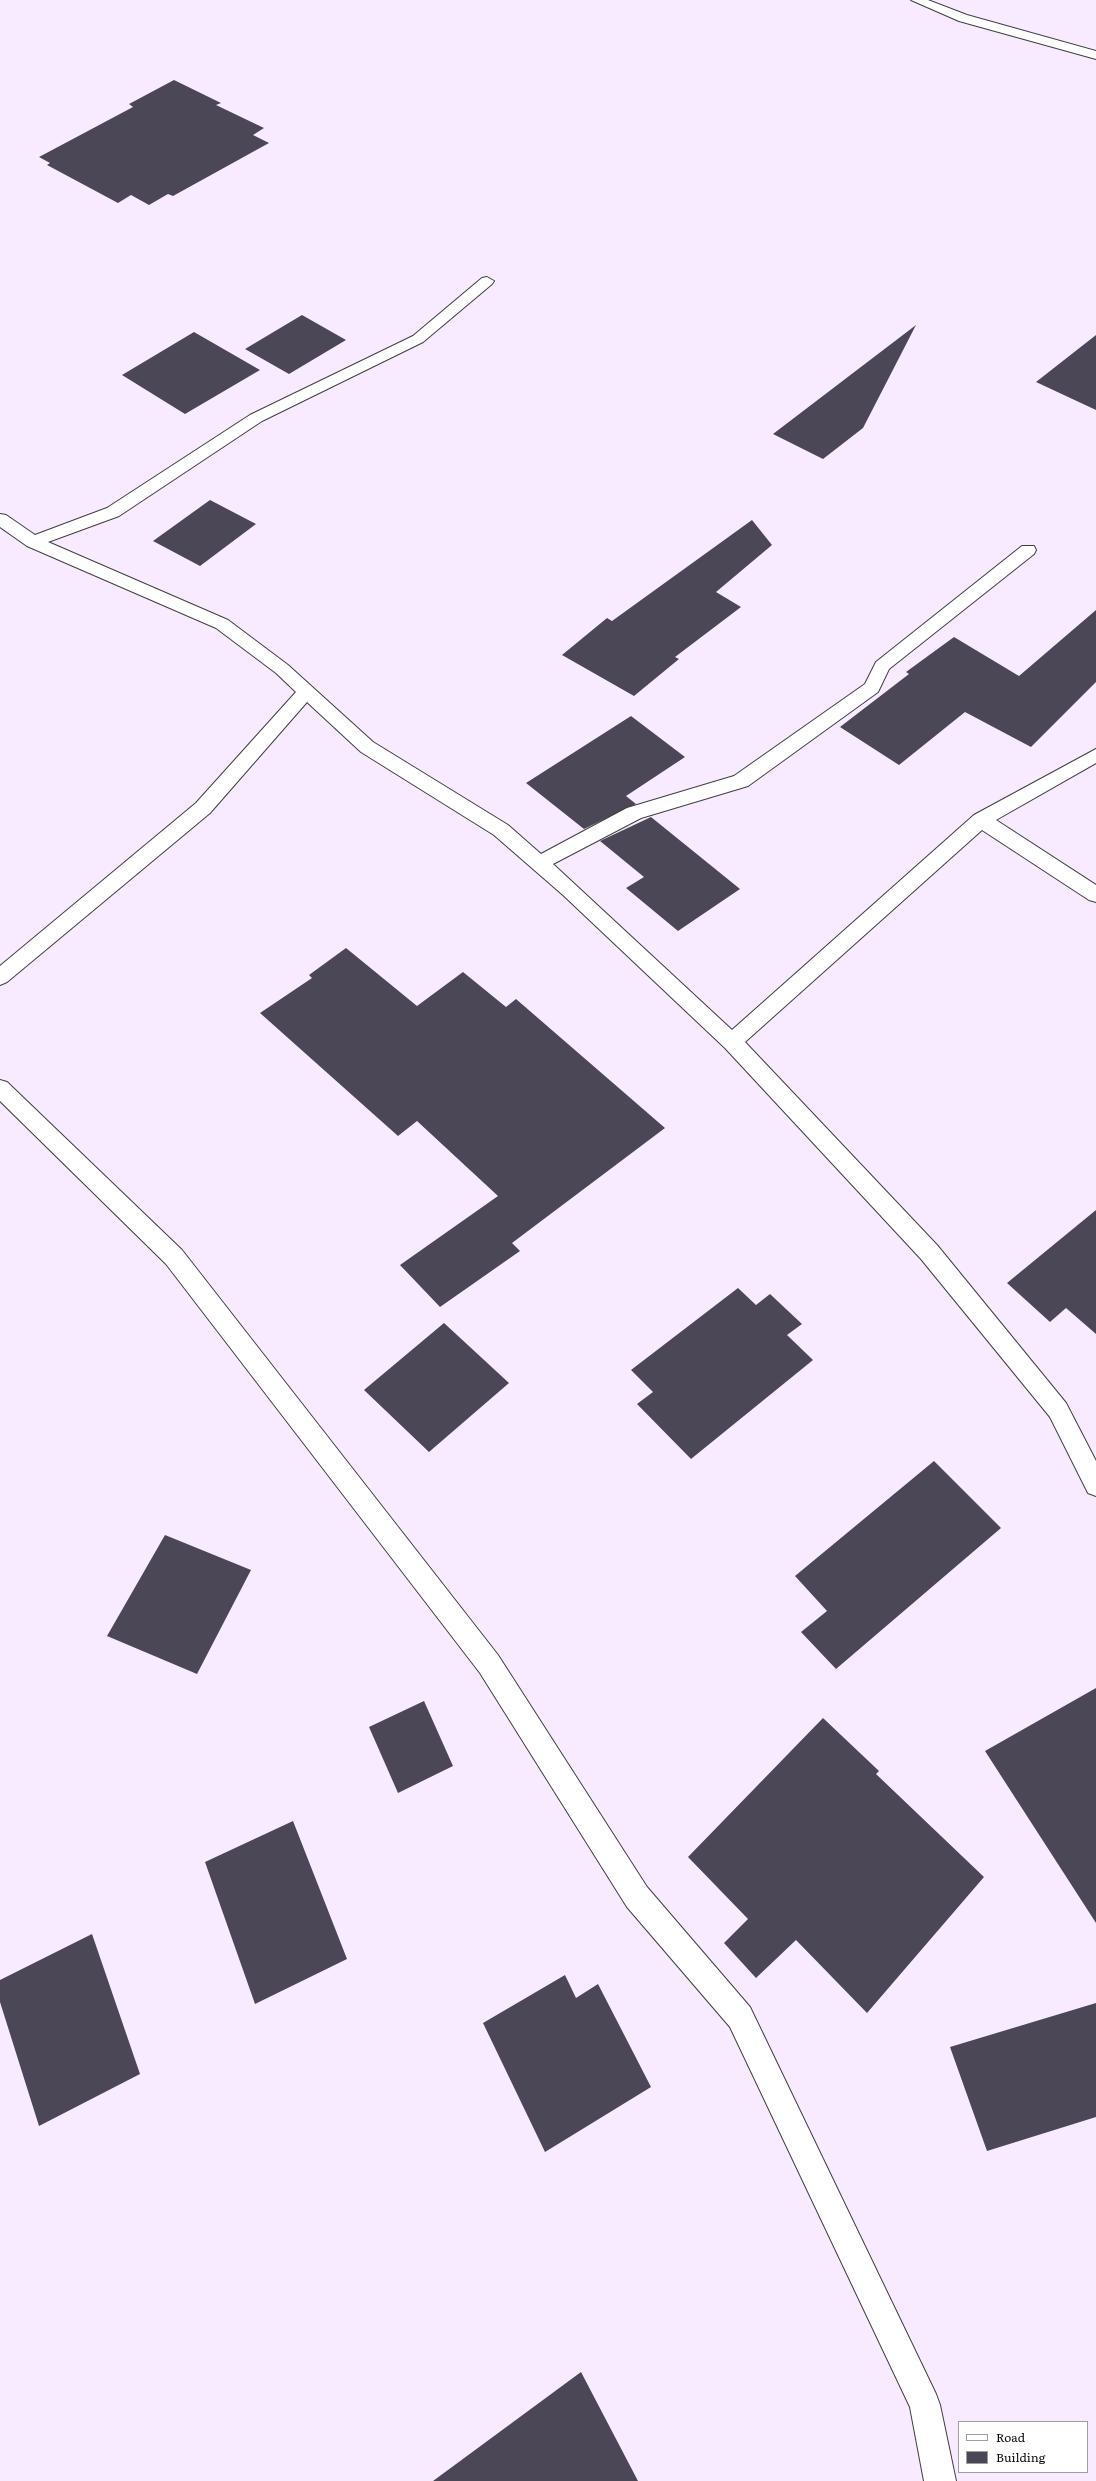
<!DOCTYPE html>
<style>
body{margin:0}
#map{position:relative;width:1096px;height:2481px;overflow:hidden;background:#f9ebff;font-family:Literata,serif}
canvas{display:block}
.legend{position:absolute;left:958px;top:2421px;width:130px;height:52px;box-sizing:border-box;background:#fff;border:1px solid #9e9e9e;margin:0;padding:5px 7px;list-style:none;font-size:12px;color:#0c0c0c}
.legend li{display:flex;align-items:center;gap:8px;height:20px}
.legend b{width:20px;border:1px solid #9e9e9e}
</style>
<div id="map">
<canvas width="1096" height="2481"></canvas>
<ul class="legend">
<li><b style="height:5px;background:#fff"></b>Road</li>
<li><b style="height:11px;background:#4b4756"></b>Building</li>
</ul>
</div>
<script>
const g = document.querySelector('canvas').getContext('2d');
g.lineJoin = 'round';
function fill(path, color) { g.fillStyle = color; g.fill(path, 'evenodd'); }
function strokePath(path, color, width, dash) { g.strokeStyle = color; g.lineWidth = width; g.lineCap = dash ? 'butt' : 'round'; g.setLineDash(dash || []); g.stroke(path); }
fill(new Path2D(`
 M174,80l47,23 -5,2 48,23 -11,7 16,8 -96,53 -5,-2 -19,11 -18,-10 -13,8 -71,-38 3,-2 -11,-6 94,-50 -4,-3z
 M302,315l44,25 -57,34 -44,-25z
 M916,325l-53,103 -40,31 -50,-25z
 M194,332l66,38 -75,44 -63,-39z
 M1096,335v75l-60,-28z
 M210,500l46,24 -56,42 -47,-25z
 M752,520l20,25 -56,47 25,15 -66,50 4,2 -45,37 -72,-41 45,-37 5,3z
 M1096,610v72l-65,65 -66,-35 -66,53 -59,-38 69,-53 -3,-2 48,-35 65,39z
 M631,716l54,41 -59,39 10,8 -52,25 -58,-46z
 M651,817l89,72 -62,42 -52,-43 18,-11 -44,-36z
 M346,948l71,58 46,-34 43,35 10,-8 149,129 -153,115 8,8 -80,56 -40,-42 98,-69 -81,-75 -19,15 -138,-123 52,-35 -3,-3z
 M1096,1210v124l-30,-26 -16,14 -43,-39z
 M738,1288l18,17 14,-11 32,30 -15,11 26,25 -122,99 -54,-55 16,-12 -22,-22z
 M444,1323l65,60 -80,69 -65,-62z
 M934,1461l67,67 -165,141 -35,-37 26,-21 -32,-35z
 M165,1535l86,35 -54,104 -90,-38z
 M1096,1688v235l-111,-172z
 M424,1701l29,65 -55,27 -29,-66z
 M823,1718l56,53 -3,3 108,103 -117,136 -71,-73 -40,38 -32,-35 24,-24 -60,-62z
 M293,1821l54,138 -92,45 -50,-142z
 M92,1934l48,140 -101,52 -39,-124v-22z
 M565,1975l11,23 22,-14 53,103 -106,65 -62,-129z
 M1096,2003v114l-109,34 -37,-104z
 M581,2372l57,109h-205z`), '#4b4756');
const street = new Path2D(`
 M911,0h17l39,15 129,36v8l-137,-38z
 M487,277l7,4 -2,3 -69,58 -161,79 -143,95 -71,26 180,78 60,45 85,77 135,83 33,29 86,-46 107,-32 131,-92 11,-22 146,-116h12l2,4 -2,4 -145,115 -11,23 -130,94 -107,32 -88,46 179,166 242,-215 122,-66v14l-100,57 100,65v17l-7,-2 -107,-70 -237,212 192,203 129,158 30,58v35l-8,-3 -38,-76 -129,-158 -196,-211 -162,-153 -69,-60 -133,-83 -54,-50 -97,111 -203,169 -7,3v-19l196,-163 100,-111 -20,-19 -60,-45 -189,-82 -27,-19v-13l6,1 29,20 72,-27 143,-93 163,-79 69,-58z
 M0,1080l7,2 175,168 316,405 149,232 103,120 186,387 4,11 16,76h-32l-14,-74 -180,-380 -103,-120 -147,-234 -314,-409 -166,-163z`);
strokePath(street, '#3f3f3f', 2);
fill(street, '#fff');
</script>
